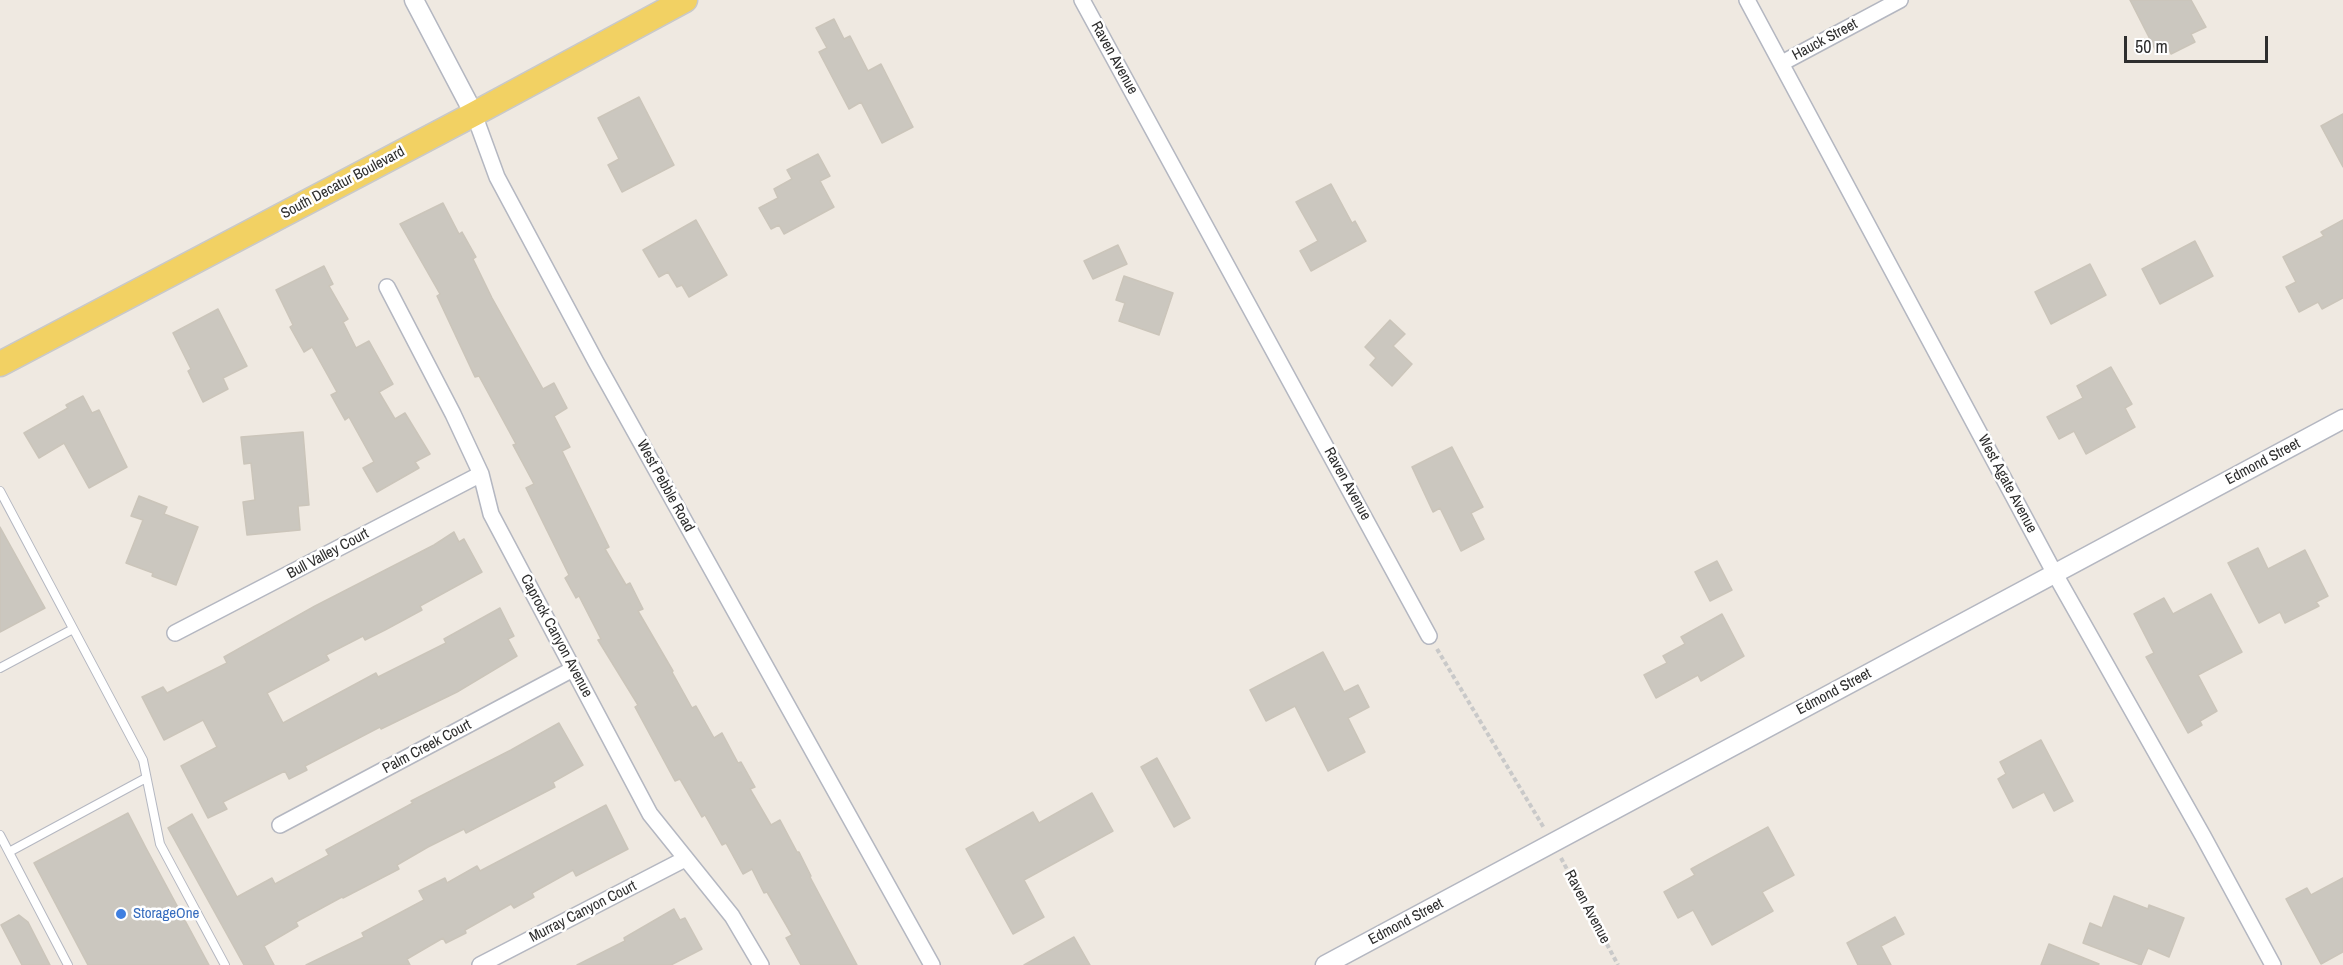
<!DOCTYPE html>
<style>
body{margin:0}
#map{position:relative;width:2343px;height:965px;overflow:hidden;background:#efe9e1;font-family:"Archivo Narrow",sans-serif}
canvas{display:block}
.scale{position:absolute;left:2124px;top:36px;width:144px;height:27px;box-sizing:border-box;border:3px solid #2e2e2e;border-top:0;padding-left:8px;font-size:18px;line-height:21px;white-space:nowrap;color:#2e2e2e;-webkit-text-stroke:4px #fff;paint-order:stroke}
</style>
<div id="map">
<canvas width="2343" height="965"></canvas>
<div class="scale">50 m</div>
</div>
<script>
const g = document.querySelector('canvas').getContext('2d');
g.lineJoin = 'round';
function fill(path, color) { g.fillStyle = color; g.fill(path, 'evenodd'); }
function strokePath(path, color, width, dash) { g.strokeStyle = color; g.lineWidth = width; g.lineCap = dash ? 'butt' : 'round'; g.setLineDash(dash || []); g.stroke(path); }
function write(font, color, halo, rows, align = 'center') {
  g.font = font + ' "Archivo Narrow",sans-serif'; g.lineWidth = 5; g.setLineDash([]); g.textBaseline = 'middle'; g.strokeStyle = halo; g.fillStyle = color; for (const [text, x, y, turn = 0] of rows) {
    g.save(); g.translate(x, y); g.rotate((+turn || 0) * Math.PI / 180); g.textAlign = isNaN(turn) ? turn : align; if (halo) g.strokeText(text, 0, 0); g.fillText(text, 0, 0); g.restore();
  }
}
const building = new Path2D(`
 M2130,0h61l15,27 -15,7 4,8 -24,12 -3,-7 -11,6z
 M834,19l10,20 6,-3 18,35 13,-7 32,63 -31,16 -21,-41 -12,7 -30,-57 8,-4 -11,-20z
 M639,97l35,68 -52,27 -14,-27 11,-6 -21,-41z
 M2343,114v53l-22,-41z
 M818,154l12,22 -10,5 14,26 -50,27 -5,-9 -8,4 -12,-21 19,-10 -4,-9 18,-10 -5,-9z
 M1331,184l21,39 3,-2 11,20 -55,30 -11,-20 18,-10 -22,-39z
 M443,203l16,31 3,-2 14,25 -3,2 19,39 51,91 11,-6 13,25 -13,8 16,31 -8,4 47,96 -4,2 21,36 4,-2 13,26 -5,2 35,60 -1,1 20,36 4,-2 18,32 8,-5 16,30 3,-1 14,25 -5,2 21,36 9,-5 17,32h2l12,24 -1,1 47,88h-56l-15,-27 6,-3 -25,-43 -3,1 -12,-24 -9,5 -17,-31 -4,2 -17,-30 -3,2 -22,-38 -5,2 -40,-74 3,-2 -40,-65 3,-1 -22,-43 -3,2 -11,-20 4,-3 -43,-87 8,-4 -21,-39 3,-1 -37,-68 -4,1 -38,-81 3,-2 -40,-70z
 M696,220l31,55 -38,22 -7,-12 -5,2 -9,-15 -9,5 -16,-27z
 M2343,220v78l-21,11 -4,-7 -19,10 -13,-25 10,-5 -13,-25 41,-21 -3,-4z
 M2195,241l18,35 -53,28 -18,-35z
 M1118,245l9,19 -34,15 -9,-18z
 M2090,264l16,31 -55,29 -16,-32z
 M324,266l9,18 -4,2 19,33 -5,3 13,26 13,-7 24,43 -14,8 16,27 10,-6 25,41 -15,8 4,6 -42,24 -14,-24 11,-6 -25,-45 -4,3 -14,-25 6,-3 -25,-45 -8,5 -14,-25 3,-2 -17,-35z
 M1124,276l49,17 -14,42 -40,-14 6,-18 -9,-3z
 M218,309l29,57 -24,12 5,11 -25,13 -15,-31 3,-2 -18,-36z
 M1390,320l15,14 -12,12 19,18 -20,22 -22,-21 6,-7 -11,-11z
 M2111,367l21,37 -7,4 10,19 -49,27 -12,-23 -15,8 -12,-22 36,-19 -6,-12z
 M83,396l9,17 7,-3 28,57 -38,21 -25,-45 -25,15 -15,-25 44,-25 -2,-3z
 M303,432l6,73 -11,1 2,24 -53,5 -4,-33 12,-2 -4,-37 -7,1 -3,-27z
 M1452,447l31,60 -12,6 13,26 -23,12 -21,-43 -7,4 -21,-45z
 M139,496l28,11 -3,7 34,13 -22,58 -24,-9 1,-3 -27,-10 17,-43 -12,-4z
 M0,527l45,81 -45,24z
 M454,532l5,10 5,-3 18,33 -62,34 2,4 -37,20 -20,10 -2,-4 -37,19 3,5 -62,33 16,30 93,-50 2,4 68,-34 -2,-4 56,-31 14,28 -6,3 9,17 -60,36 -76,37 -1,-2 -75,39 2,4 -18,9 -4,-8 -62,31 4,7 -19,9 -27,-52 36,-19 -14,-27 -39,20 -22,-43 21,-10 4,6 60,-30 -3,-6 91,-51 119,-61z
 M2258,548l10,21 37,-19 23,46 -12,6 3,4 -34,17 -5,-11 -21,11 -31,-60z
 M1717,561l15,29 -22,11 -15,-29z
 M2211,594l31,58 -44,23 19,36 -17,10 2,4 -14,8 -42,-76 8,-4 -20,-39 30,-16 9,16z
 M1722,614l22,42 -43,25 -3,-6 -42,23 -12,-23 23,-12 -4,-7 22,-12 -4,-7z
 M1323,652l21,40 14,-7 11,22 -21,11 17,34 -37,19 -33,-65 -29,15 -16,-31z
 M559,723l24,42 -30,17 2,5 -89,46 -2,-4 -36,18 -31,18 2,4 -56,29 -1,-1 -46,25 2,4 -34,20 10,19h-30l-76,-137 24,-14 45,83 35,-19 3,6 54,-29 -3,-5 87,-47 -2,-2 100,-51z
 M2041,740l32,61 -19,10 -10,-19 -31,16 -15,-29 8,-5 -6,-12z
 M1157,758l33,60 -16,9 -33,-60z
 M1092,793l21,38 -89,49 20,37 -31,17 -47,-85 67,-37 6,11z
 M606,805l22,44 -52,27 -3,-6 -41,23 2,4 -20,11 -3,-4 -46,26 1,3 -20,10 -3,-5 -36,21 3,6h-104l58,-28 -2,-4 62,-33 -5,-9 26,-13 2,5 30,-17 3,5z
 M128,813l18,35 63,117h-121l-54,-102z
 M1768,827l26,48 -32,17 11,19 -61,34 -19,-35 -15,8 -14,-26 31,-17 -4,-6z
 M2343,878v74l-22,12 -35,-65 21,-11 4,7z
 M2114,896l34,13 1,-4 35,13 -15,39 -21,-9 -7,17 -58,-22 7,-20 12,5z
 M674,909l6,11 5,-2 17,31 -31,16h-94l48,-24 -1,-3z
 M19,915l9,7 22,43h-28l-21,-40z
 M1895,917l9,17 -23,12 10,19h-33l-11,-22z
 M1074,937l16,28h-66z
 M2049,944l50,20 -1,1h-57z`);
fill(building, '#cbc7bf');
strokePath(building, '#cbc5ba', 1.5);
const service = new Path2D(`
 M0,491l143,269 17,84 65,121
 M0,668l73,-39
 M0,835l68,130
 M9,852l137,-74`);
const minor = new Path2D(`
 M1082,0l347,636
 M1747,0l308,574 148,262 70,129
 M1782,63l118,-63
 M474,114l23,63 99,185 336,603
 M387,287l66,127 28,60 10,40 159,300 82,102 29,49
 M175,633l306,-159
 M280,825l293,-156
 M480,965l205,-106`);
const tertiary = new Path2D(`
 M414,0l60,114
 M1325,965l1018,-546`);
const primary = new Path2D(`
 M0,364l474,-250 211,-114`);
strokePath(service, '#b4b7c1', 10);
strokePath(minor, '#b4b7c1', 18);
strokePath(tertiary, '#b4b7c1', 21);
strokePath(primary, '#c9c9c9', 27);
strokePath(new Path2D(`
 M1437,649l107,179
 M1561,858l57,107`), '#c9c9c9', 4, [4.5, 3]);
strokePath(service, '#fff', 8);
strokePath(minor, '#fff', 15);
strokePath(tertiary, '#fff', 18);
strokePath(primary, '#f2d163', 24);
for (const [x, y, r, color] of [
 [121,914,6,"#3f7fe0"]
]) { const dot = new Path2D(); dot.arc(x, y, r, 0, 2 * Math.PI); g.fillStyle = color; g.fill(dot); strokePath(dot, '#fff', 2); }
write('15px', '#2e2e2e', '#fff', [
 ["Hauck Street",1825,40,-28],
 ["Raven Avenue",1114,58,61],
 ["South Decatur Boulevard",343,183,-28],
 ["Edmond Street",2263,462,-28],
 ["Raven Avenue",1347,484,61],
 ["West Agate Avenue",2007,484,62],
 ["West Pebble Road",665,486,61],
 ["Bull Valley Court",328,554,-28],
 ["Caprock Canyon Avenue",556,636,62],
 ["Edmond Street",1834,692,-28],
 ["Palm Creek Court",427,747,-28],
 ["Raven Avenue",1587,907,62],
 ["Murray Canyon Court",583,912,-27],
 ["Edmond Street",1406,922,-28]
]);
write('15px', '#366cbe', '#fff', [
 ["StorageOne",133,914]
], 'left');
</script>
